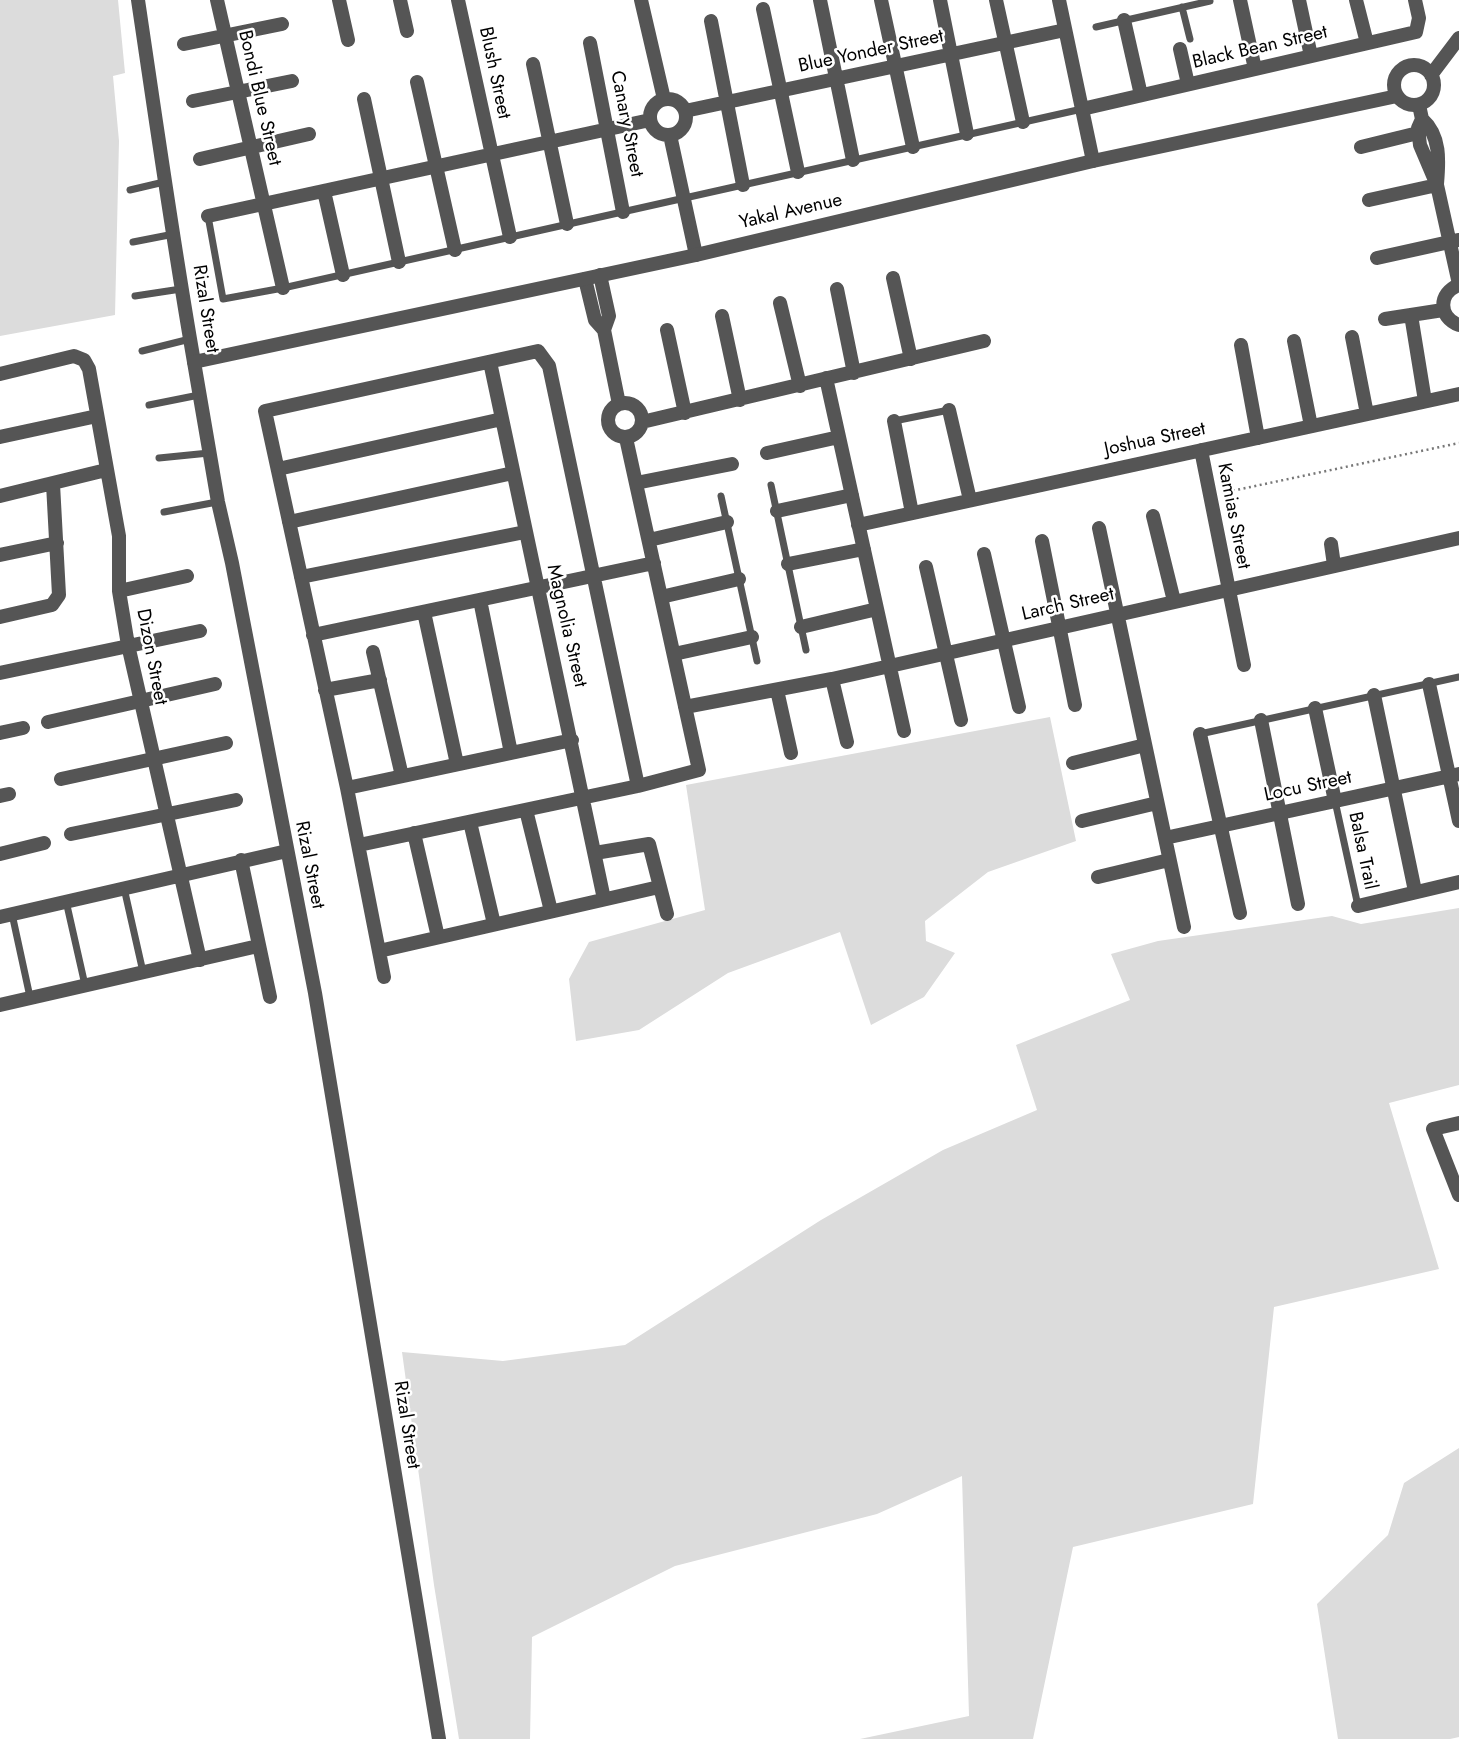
<!DOCTYPE html>
<style>
body{margin:0}
canvas{display:block;background:#fff}
</style>
<canvas width="1459" height="1739"></canvas>
<script>
const g = document.querySelector('canvas').getContext('2d');
g.lineJoin = 'round';
function fill(path, color) { g.fillStyle = color; g.fill(path, 'evenodd'); }
function strokePath(path, color, width, dash) { g.strokeStyle = color; g.lineWidth = width; g.lineCap = dash ? 'butt' : 'round'; g.setLineDash(dash || []); g.stroke(path); }
function write(font, color, halo, rows, align = 'center') {
  g.font = font + ' Jost,sans-serif'; g.lineWidth = 5; g.setLineDash([]); g.textBaseline = 'middle'; g.strokeStyle = halo; g.fillStyle = color; for (const [text, x, y, turn = 0] of rows) {
    g.save(); g.translate(x, y); g.rotate((+turn || 0) * Math.PI / 180); g.textAlign = isNaN(turn) ? turn : align; if (halo) g.strokeText(text, 0, 0); g.fillText(text, 0, 0); g.restore();
  }
}
fill(new Path2D(`
 M0,0h118l7,73 -12,3 6,65 -4,174 -115,21z
 M1050,717l26,124 -88,31 -63,49 1,20 29,12 -31,44 -53,28 -31,-93 -112,41 -89,57 -63,11 -7,-62 20,-37 116,-32 -19,-125z
 M1459,908v177l-70,18 50,166 -165,38 -21,197 -180,43 -40,192h-173l109,-23 -7,-240 -85,38 -202,52 -143,71 -2,102h-71l-25,-154 -32,-233 101,9 122,-16 196,-125 122,-70 94,-40 -21,-65 114,-45 -19,-46 47,-13 174,-25 29,8z
 M1459,1448v289l-9,2h-112l-21,-135 71,-69 16,-52z`), '#dcdcdc');
strokePath(new Path2D(`
 M1222,493l237,-50`), '#777', 2.5, [2, 3.5]);
strokePath(new Path2D(`
 M1182,7l8,32
 M1096,27l114,-26
 M130,190l34,-8
 M208,216l15,83 60,-11 799,-179
 M133,242l41,-8
 M135,296l46,-7
 M142,351l48,-12
 M149,405l50,-10
 M894,421l55,-11
 M159,458l50,-5
 M771,485l35,165
 M721,496l36,165
 M164,512l53,-10
 M1200,734l259,-57
 M1335,801l23,105
 M124,888l19,84
 M66,901l19,84
 M12,914l18,83`), '#555', 7);
strokePath(new Path2D(`
 M138,0c18,121 35,242 56,362
 M217,0l66,288
 M339,0l9,40
 M400,0l7,31
 M458,0l52,237
 M641,0l23,99
 M820,0l33,160
 M881,0l32,147
 M940,0l27,134
 M996,0l27,122
 M1059,0l34,161
 M1240,0l15,69
 M1299,0l12,56
 M1356,0l11,43
 M763,9l35,163
 M1124,20l17,75
 M711,21l32,164
 M590,43l33,169
 M184,44l98,-20
 M1180,49l8,35
 M533,64l34,160
 M417,82l38,168
 M650 117a18 18 0 1 1 36 0a18 18 0 1 1-36 0Z
 M364,99l35,163
 M193,101l99,-20
 M1419,105l3,14 -4,9 2,17 17,40 22,99
 M1082,109l334,-77 3,-14 -4,-18
 M685,111l380,-81
 M1422,119c19,17 17,42 15,65
 M670,135l26,120
 M1361,147l57,-14
 M200,159l109,-25
 M324,191l19,84
 M1369,200l68,-15
 M208,216l442,-96
 M1377,258l81,-18
 M600,275l9,41 -5,14
 M893,278l18,81
 M585,279l10,41 9,10 15,74
 M1459,285c-21,8 -21,32 0,40
 M837,289l17,84
 M780,303l20,83
 M1411,315l14,86
 M722,316l18,84
 M1385,319l58,-9
 M667,330l18,83
 M1352,337l15,77
 M1294,341l17,85
 M1241,345l17,93
 M490,362l114,537
 M0,374l74,-18 10,4 5,9 30,167v55l9,54 72,315
 M826,378l78,353
 M608 420a17 17 0 1 1 34 0a17 17 0 1 1-34 0Z
 M949,410l21,90
 M894,421l18,92
 M642,422l342,-81
 M0,437l97,-21
 M1201,450l43,215
 M767,453l72,-16
 M278,469l224,-50
 M636,483l96,-19
 M0,496l106,-26
 M777,511l75,-16
 M1153,516l21,85
 M289,522l224,-49
 M858,525l601,-131
 M1099,528l85,399
 M649,540l78,-18
 M1042,541l33,164
 M1331,544l3,21
 M984,554l35,153
 M0,555l57,-12
 M788,564l76,-15
 M926,567l35,153
 M301,577l224,-45
 M119,591l68,-15
 M661,597l78,-18
 M480,600l31,153
 M424,612l33,152
 M0,617l52,-12 7,-10 -6,-111
 M801,627l76,-18
 M313,635l341,-72
 M373,652l29,124
 M674,654l78,-17
 M0,673l200,-42
 M832,679l15,63
 M1429,684l30,137
 M325,690l55,-10
 M777,690l14,63
 M1374,695l41,196
 M685,707l147,-28 627,-141
 M1315,708l20,93
 M1261,720l37,184
 M48,722l167,-38
 M0,733l23,-5
 M1200,734l40,179
 M1073,763l72,-18
 M61,779l165,-36
 M347,788l225,-48
 M0,796l9,-2
 M526,810l25,101
 M1082,821l75,-18
 M470,822l24,102
 M414,833l24,104
 M71,834l165,-34
 M1165,838l294,-64
 M359,845l279,-59 61,-16 -73,-332
 M595,853l54,-9 18,70
 M0,854l44,-11
 M241,860l29,137
 M1098,877l71,-17
 M1358,906l101,-24
 M0,917l287,-66
 M379,951l280,-64
 M384,977l-37,-189 -82,-377 273,-60 11,15 89,420
 M0,1005l258,-59
 M1459,1123l-26,6 26,66`), '#555', 14);
strokePath(new Path2D(`
 M1394 85a20 20 0 1 1 40 0a20 20 0 1 1-40 0Z
 M1431,75l28,-37
 M439,1739l-124,-746 -83,-430 -14,-61 -24,-140 502,-107 397,-94 304,-65`), '#555', 14);
write('19px', '#000', '#fff', [
 ["Black Bean Street",1260,48,-13],
 ["Blue Yonder Street",871,52,-12],
 ["Blush Street",494,73,78],
 ["Bondi Blue Street",259,98,77],
 ["Canary Street",626,124,79],
 ["Yakal Avenue",791,212,-13],
 ["Rizal Street",205,309,81],
 ["Joshua Street",1155,440,-12],
 ["Kamias Street",1233,516,79],
 ["Larch Street",1068,605,-13],
 ["Magnolia Street",566,626,77],
 ["Dizon Street",151,657,79],
 ["Locu Street",1308,787,-12],
 ["Balsa Trail",1362,851,78],
 ["Rizal Street",309,865,79],
 ["Rizal Street",406,1425,81]
]);
</script>
